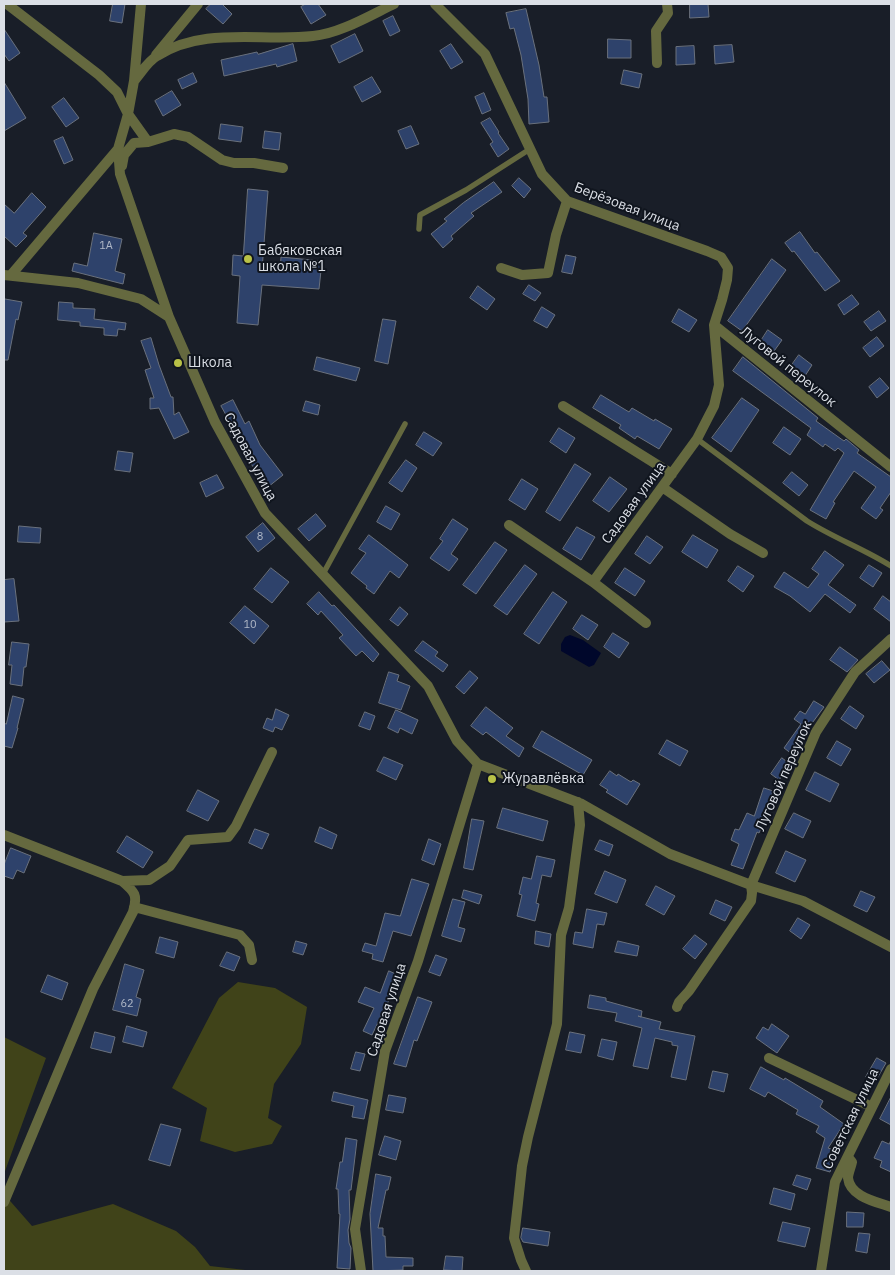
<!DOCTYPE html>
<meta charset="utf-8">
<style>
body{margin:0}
#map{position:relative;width:895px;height:1275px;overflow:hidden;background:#191e28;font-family:"IBM Plex Sans",sans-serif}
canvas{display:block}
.frame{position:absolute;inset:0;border:5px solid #dbdfe6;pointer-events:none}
</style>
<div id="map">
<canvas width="895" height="1275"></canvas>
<div class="frame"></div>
</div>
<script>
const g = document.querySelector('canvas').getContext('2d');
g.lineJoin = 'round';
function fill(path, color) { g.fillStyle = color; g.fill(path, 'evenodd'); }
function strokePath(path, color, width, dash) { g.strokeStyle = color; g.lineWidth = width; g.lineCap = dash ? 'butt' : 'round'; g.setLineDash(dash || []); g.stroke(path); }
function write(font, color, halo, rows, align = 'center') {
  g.font = font + ' "IBM Plex Sans",sans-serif'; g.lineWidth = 4; g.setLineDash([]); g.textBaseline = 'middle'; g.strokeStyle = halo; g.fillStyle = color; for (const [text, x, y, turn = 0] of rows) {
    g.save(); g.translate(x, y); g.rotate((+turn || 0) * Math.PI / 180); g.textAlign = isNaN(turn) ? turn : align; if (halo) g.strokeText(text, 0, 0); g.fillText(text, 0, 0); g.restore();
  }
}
fill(new Path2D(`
 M238,982l37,6 32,19 -6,37 -27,40 -6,34 14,8 -10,18 -37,8 -35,-11 7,-33 -35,-20 47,-90z
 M4,1037l42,21 -42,116z
 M4,1194l28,32 81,-22 63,27 19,16 15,19 44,5h-250z`), '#404319');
fill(new Path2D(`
 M570,635l13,5 18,13 -7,12 -5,2 -28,-16v-7l4,-7z`), '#00072b');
const building = new Path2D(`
 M113,4h12l-3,19 -12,-2z
 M211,4h11l10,10 -9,10 -17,-15z
 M306,4h12l8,11 -15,9 -10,-17z
 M690,4h18l1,13 -19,1z
 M526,9l13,56 5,32h3l2,25 -20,2 -1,-25 -7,-44 -7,-27 -4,1 -4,-16z
 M393,16l7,15 -10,5 -7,-15z
 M4,29l16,24 -11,8 -5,-7z
 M355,34l8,17 -24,12 -8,-17z
 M608,39l23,1v18h-23z
 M293,44l4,17 -20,6 -1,-3 -52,12 -3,-16 36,-8 1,2z
 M451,44l12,18 -12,7 -11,-18z
 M732,45l2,17 -19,2 -1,-18z
 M694,46l1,18 -19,1v-18z
 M624,70l18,4 -3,14 -18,-4z
 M193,73l4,9 -15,7 -4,-9z
 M372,77l9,15 -19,10 -8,-15z
 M4,82l22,36 -22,13z
 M172,91l9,14 -18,11 -8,-15z
 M484,93l7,17 -9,4 -7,-17z
 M64,98l15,20 -13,9 -14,-20z
 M490,118l9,14 -1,1 11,16 -11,8 -8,-13 3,-2 -12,-19z
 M221,124l22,3 -2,15 -22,-3z
 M411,126l8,18 -13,5 -8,-18z
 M265,131l16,2 -2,17 -16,-2z
 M63,137l10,23 -9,4 -10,-23z
 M519,178l12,11 -7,9 -12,-12z
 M494,182l8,10 -31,21 3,3 -23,20 2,3 -10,9 -12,-14 16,-13 -3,-2 19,-16z
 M248,189l20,2 -6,79 18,2 1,-15 41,4 -3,28 -57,-4 -4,40 -21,-2 3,-47 -8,-1 1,-20 10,1z
 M32,193l14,14 -23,26 4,3 -11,11 -12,-11v-32l10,9z
 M800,232l15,21 2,-1 23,29 -15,10 -31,-40 -2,1 -7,-9z
 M94,233l28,6 -7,32 10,3 -2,10 -51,-13 2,-8 13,3z
 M566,255l10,2 -4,17 -10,-2z
 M772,259l14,11 -44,61 -14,-10z
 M529,285l12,8 -6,8 -12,-7z
 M478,286l17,13 -8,11 -17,-12z
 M852,295l7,9 -15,11 -6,-10z
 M5,299l17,3 -4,18 -2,-1 -8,41h-4v-54z
 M59,302l14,1v5l22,1 -1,10 32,4 -1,7 -7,-1 -1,7 -13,-1v-7l-24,-2v-4l-22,-2z
 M542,307l13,8 -8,13 -13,-7z
 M679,309l18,11 -8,12 -17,-10z
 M879,311l7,10 -15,10 -7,-9z
 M383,319l13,2 -8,43 -13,-3z
 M768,330l14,10 -10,14 -13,-10z
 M877,337l7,9 -14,11 -7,-9z
 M151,338l8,27 12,32h2l1,18 5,-3 10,20 -15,7 -15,-31 -9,1v-11h4l-9,-28 6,-2 -10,-27z
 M799,355l13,10 -9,14 -14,-10z
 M317,357l43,11 -4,13 -42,-11z
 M743,357l75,61 -2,3 28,20 2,-2 13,11 -2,3 34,24v15l-11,16 3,2 -7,9 -15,-11 15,-21 -22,-16 -21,31 2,1 -9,16 -16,-9 34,-57 -6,-5 -3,3 -10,-7 -2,3 -16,-12 4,-7 -78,-57z
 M880,378l9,10 -12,10 -8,-11z
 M601,395l28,17 3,-4 22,13 1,-2 17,10 -13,20 -22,-13 -2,3 -16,-11 2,-3 -28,-17z
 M742,398l17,12 -28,42 -19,-14z
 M233,400l12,24 4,-3 11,24 23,30 -15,12 -22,-30 2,-1 -15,-33 -2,1 -10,-18z
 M306,401l14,4 -2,10 -15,-4z
 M784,427l17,12 -11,16 -17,-12z
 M559,428l16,10 -9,15 -16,-11z
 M424,432l18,11 -9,13 -17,-11z
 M118,451l15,2 -3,19 -15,-2z
 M406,460l11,8 -15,24 -13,-9z
 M575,464l16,10 -31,47 -14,-9z
 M792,472l16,13 -9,11 -16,-13z
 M217,475l7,13 -18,9 -6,-14z
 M610,477l17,12 -18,23 -16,-11z
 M522,479l16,10 -13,21 -16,-10z
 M386,506l14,8 -9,16 -14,-8z
 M316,514l10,12 -17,15 -11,-12z
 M453,519l15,10 -17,25 7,5 -9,12 -19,-13 13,-17 -3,-2z
 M263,523l12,15 -17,14 -12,-15z
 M19,526l22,2 -1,15 -22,-1z
 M577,527l18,10 -14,23 -18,-11z
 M369,535l39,30 -9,13 -9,-7 -16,23 -8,-6 1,-2 -16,-13 15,-20 -7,-4z
 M693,535l25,15 -11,18 -25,-16z
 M647,536l16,11 -13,17 -15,-10z
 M495,542l12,8 -31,44 -13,-9z
 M825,551l19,14 -16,20 28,20 -6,8 -25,-19 -15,18 -20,-16 -16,-9 10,-15 24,16 11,-14 -7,-5z
 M525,565l12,9 -30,41 -13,-9z
 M869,565l13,8 -9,14 -13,-9z
 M738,566l16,10 -11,16 -15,-11z
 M271,568l18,14 -17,21 -18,-14z
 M625,568l20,13 -10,15 -20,-13z
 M14,579l5,42 -15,1v-42z
 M319,592l13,14 2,-1 45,49 -6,8 -11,-11 -6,5 -17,-18 4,-3 -22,-24 -3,4 -11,-11z
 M553,592l14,10 -28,42 -15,-10z
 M883,596l8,6v20l-17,-13z
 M245,606l24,20 -15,18 -24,-21z
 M400,607l8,7 -10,12 -8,-6z
 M582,615l16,10 -10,15 -15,-11z
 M613,633l16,10 -10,15 -15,-11z
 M423,641l15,11 -3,4 13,9 -5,7 -28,-21z
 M12,642l17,2 -3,23h-2l-2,19 -12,-2 2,-19h-3z
 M840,647l18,13 -11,12 -17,-12z
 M882,661l8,9 -16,13 -8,-9z
 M470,671l8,7 -14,16 -8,-7z
 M389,672l10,3 -2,6 13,5 -9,24 -22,-7z
 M13,696l11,3 -7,29h1l-6,20 -8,-2v-23l2,1z
 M814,701l10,6 -20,27 2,2 -14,18 -8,-6 17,-24 -7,-5 6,-8 5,3z
 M850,706l14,10 -8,13 -15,-10z
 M486,707l27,21 -7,8 18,12 -5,9 -33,-25 -3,3 -12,-9z
 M276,709l13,6 -7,15 -7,-3 -2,5 -10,-4 4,-10 5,2z
 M396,710l22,10 -6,14 -12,-6 -2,5 -10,-5z
 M365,712l10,4 -5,14 -11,-4z
 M542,731l50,29 -9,15 -50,-28z
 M667,740l21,11 -8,15 -21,-12z
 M837,741l14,8 -10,17 -14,-8z
 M384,757l19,8 -7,15 -19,-9z
 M782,758l8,6 -11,16 -8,-6z
 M610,771l7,5 1,-2 13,8 2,-2 7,4 -13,21 -21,-13 2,-2 -8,-5z
 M815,772l24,12 -9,18 -24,-12z
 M764,788l9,3 -10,29 2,1 -6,12 -2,-1 -14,37 -12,-4 8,-21 -8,-4 4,-11 4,1 8,-17 7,3z
 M198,790l21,11 -11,20 -21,-10z
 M503,808l45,13 -5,20 -46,-13z
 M794,813l17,8 -8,17 -18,-9z
 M472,819l12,2 -11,49 -9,-2z
 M320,827l17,8 -5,14 -17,-7z
 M255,829l14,5 -7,15 -13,-6z
 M127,836l26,16 -10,16 -26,-16z
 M429,839l12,5 -7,21 -12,-5z
 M600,840l13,5 -4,11 -14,-6z
 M11,848l20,8 -7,17 -7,-3 -4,9 -9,-3v-11z
 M786,851l20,9 -11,22 -19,-9z
 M537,856l18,4 -4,17 -9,-2 -6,28 3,1 -4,17 -18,-5 5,-21 -3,-1 4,-17 8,2z
 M605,871l21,9 -9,23 -22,-9z
 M412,879l17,5 -18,52 -18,-5 -10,31 -11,-3 1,-5 -11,-3 3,-8 11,3 9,-33 15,3z
 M656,886l19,10 -11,19 -18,-10z
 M464,890l18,5 -3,9 -17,-6z
 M861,891l14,6 -8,15 -13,-6z
 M453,899l12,3 -7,25 7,2 -4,13 -19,-6z
 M716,900l16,7 -7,14 -15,-7z
 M587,909l20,4 -3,12 -7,-1 -4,24 -20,-4 2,-12 7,1z
 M798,918l12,7 -9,14 -11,-8z
 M536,931l15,3 -2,13 -14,-3z
 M695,935l12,9 -12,15 -12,-10z
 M160,937l18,5 -4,16 -18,-5z
 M296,941l11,3 -4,11 -10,-3z
 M618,941l21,5 -2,10 -22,-4z
 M227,952l13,5 -6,14 -14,-5z
 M436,955l11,4 -7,17 -11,-4z
 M125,964l19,6 -8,27 5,2 -4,17 -24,-6z
 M389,971l9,4 -14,38 -1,-1 -11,23 -9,-4 11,-23 -16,-6 7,-15 15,6z
 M48,975l20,8 -6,17 -21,-8z
 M590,995l16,3v3l36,10 -1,6 -3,-1 23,6 -2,7 36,7 -9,44 -15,-3 7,-31 -6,-1v-3l-17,-4 -7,31 -15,-3 9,-38 -27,-7 2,-8 -29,-5z
 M418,997l14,5 -15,39 -3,-1 -8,27 -12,-3z
 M772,1024l17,12 -12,17 -21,-15 7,-11 5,3z
 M127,1026l20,6 -4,15 -20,-5z
 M95,1032l20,5 -4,16 -20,-5z
 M570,1032l15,3 -4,18 -15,-3z
 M602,1039l15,3 -4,18 -15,-4z
 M356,1052l9,2 -5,17 -9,-2z
 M877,1058l9,5 -11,19 -9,-5z
 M761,1067l23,13 1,-2 38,23 -3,6 24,17 -16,24 9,3 -7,21 -14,-4 9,-30 -9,-6 3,-6 -23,-12 2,-4 -30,-18 -3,5 -15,-8z
 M713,1071l15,3 -4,18 -15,-4z
 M334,1092l34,8 -4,19 -12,-2 2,-11 -22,-5z
 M389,1095l17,3 -3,15 -17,-3z
 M891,1097v28l-11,-6z
 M161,1124l20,5 -11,37 -21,-6z
 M385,1136l16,5 -5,19 -17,-5z
 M346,1138l11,2 -6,50h-2l1,29 -2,11 1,13 2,5 -1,21 -13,-1 3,-54h-1l-1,-25h-2l4,-27h2z
 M891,1140v32l-11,-5 2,-6 -8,-3 8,-17 7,3z
 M376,1174l15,3 -3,13h-2l-8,38h5v8h2l1,21 27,1v8h-10v4l-30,1 -3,-57z
 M797,1175l14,4 -4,11 -14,-5z
 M774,1188l21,6 -4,16 -21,-6z
 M847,1212l17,1 -1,14h-16z
 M783,1222l27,6 -5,19 -27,-6z
 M523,1228l27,4 -2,14 -25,-4 -2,-4z
 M859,1233l11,1 -3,19 -11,-2z
 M446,1256l17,1 -1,14 -18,-1z`);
fill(building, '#2e426b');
strokePath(building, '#6a717d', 1);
strokePath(new Path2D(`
 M419,229l1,-14 46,-25 64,-41
 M697,439l110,82c27,17 57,28 84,45
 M323,574l82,-150`), '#65693f', 5.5);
strokePath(new Path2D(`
 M7,4l92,71 18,17 11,22 20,28 26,-8 14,3 34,23 12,3h20l29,5
 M435,4l50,50 57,120 25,27 140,50 14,6 7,11 -1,12 -5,20 -8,25 5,60 -5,21 -17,33 -104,143
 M156,55l42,-51
 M657,63l-1,-32 12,-18 -1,-9
 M134,81c7,-8 14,-20 23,-25 46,-30 105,-14 156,-20 26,-2 58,-21 81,-32
 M118,149l2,25 49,143
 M122,166l2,-11 10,-12 14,-1
 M501,268l21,7 26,-2 8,-38 11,-34
 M4,275l74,8 63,16 28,18 46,105 50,91 163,173 29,55 21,23 104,40 88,50 81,31 52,16 88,46
 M11,275l107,-126 10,-35 6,-33 7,-77
 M714,325l177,142
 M563,406l109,68
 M662,487l68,47 33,19
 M509,525l84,57 53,41
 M4,835l118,46 27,-1 21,-14 18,-26 40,-3 8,-11 36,-74
 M134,907l106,28 9,10 3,15
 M677,1007l2,-5 10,-11 62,-90 1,-8 -1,-8 65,-153 39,-60 36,-33
 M769,1058l103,49
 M848,1157l4,5c-1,5 -4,12 -4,16 2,19 29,24 43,29
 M4,1202l89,-213 40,-77c5,-17 2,-20 -11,-31
 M361,1271l-6,-42 30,-178 33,-90 60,-197
 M526,1271l-5,-11 -7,-22 4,-35 4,-37 6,-29 29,-113 4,-89 8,-27 11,-83 -2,-23
 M821,1271l14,-89 56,-113`), '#65693f', 10);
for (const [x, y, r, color] of [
 [248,259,5,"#b8c147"],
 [178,363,5,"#b8c147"],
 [492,779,5,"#b8c147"]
]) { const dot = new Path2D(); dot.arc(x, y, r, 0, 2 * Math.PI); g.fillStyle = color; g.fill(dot); strokePath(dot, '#10151e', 2); }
write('11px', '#b0b8c7', null, [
 ["1А",106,246],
 ["8",260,537],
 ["10",250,625],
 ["62",127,1004]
]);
write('14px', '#dbdfe6', '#10151e', [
 ["Берёзовая улица",627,207,21],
 ["Луговой переулок",788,367,39],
 ["Садовая улица",250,457,62],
 ["Садовая улица",634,503,-54],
 ["Луговой переулок",784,776,-66],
 ["Садовая улица",387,1010,-72],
 ["Советская улица",851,1119,-64]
]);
write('14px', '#dbdfe6', '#10151e', [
 ["Бабяковская",258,251],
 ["школа №1",258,267],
 ["Школа",188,363],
 ["Журавлёвка",502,779]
], 'left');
</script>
